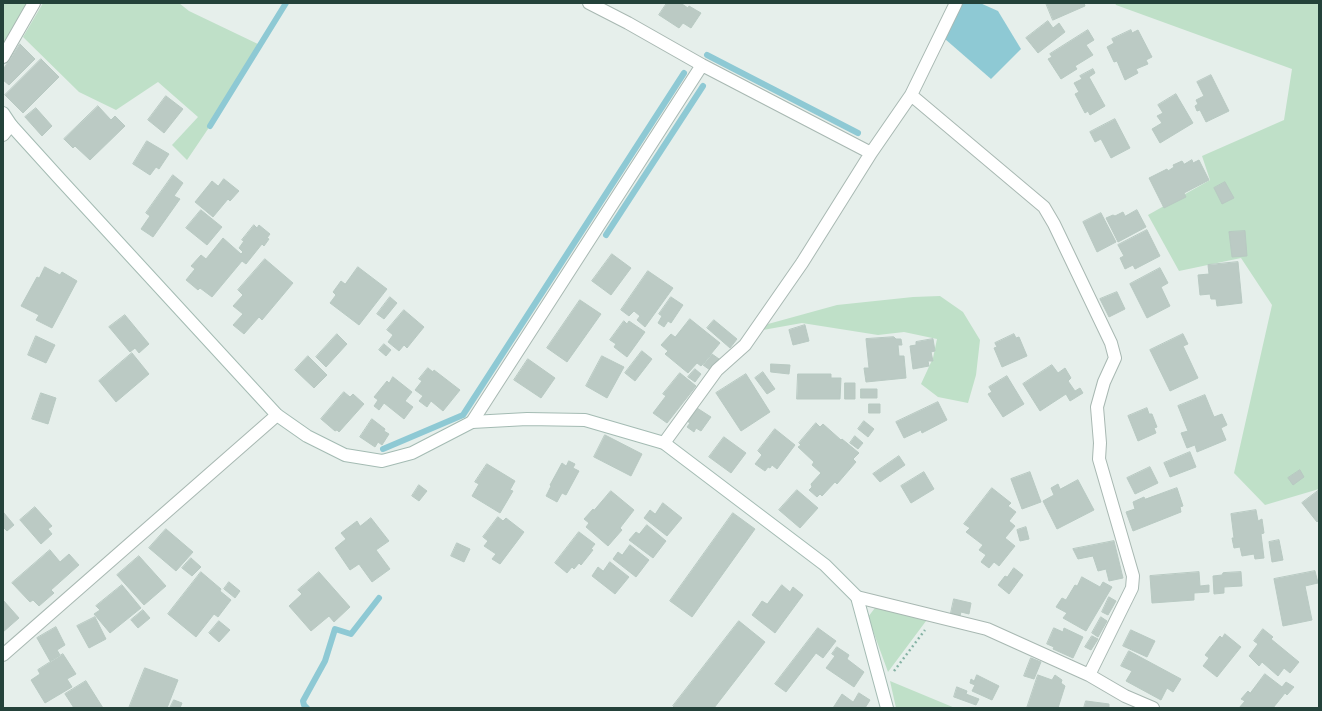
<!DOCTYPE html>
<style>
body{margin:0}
#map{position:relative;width:1322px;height:711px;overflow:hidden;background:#e6efeb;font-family:Overpass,sans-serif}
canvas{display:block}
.frame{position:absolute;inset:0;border:4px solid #24423a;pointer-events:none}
</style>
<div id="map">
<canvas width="1322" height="711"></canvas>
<div class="frame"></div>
</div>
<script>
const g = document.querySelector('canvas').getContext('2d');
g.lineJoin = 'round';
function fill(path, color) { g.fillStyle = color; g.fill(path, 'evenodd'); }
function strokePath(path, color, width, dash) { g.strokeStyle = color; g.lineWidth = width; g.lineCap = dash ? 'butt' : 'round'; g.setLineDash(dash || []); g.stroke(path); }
fill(new Path2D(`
 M3,3h25l-25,43z
 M43,3h136l10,8 71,34 -50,81 -23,34 -15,-15 26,-28 -40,-35 -42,28 -37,-18 -56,-55z
 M1115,3h204v486l-54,16 -31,-32 38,-168 -31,-47 -62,13 -31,-56 62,-35 -8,-24 82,-36 8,-51 -176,-64z
 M940,296l23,16 17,28 -4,35 -8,28 -30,-6 -17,-13 12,-26 4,-19 -33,-7 -26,3 -76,-12 -39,7 5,-6 69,-19 76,-8z
 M878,604l51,13 -41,55 -20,-55z
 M890,681l65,27h-59z`), '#bfe0c8');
fill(new Path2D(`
 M963,3h17l18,8 23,38 -30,30 -46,-40z`), '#8ec9d4');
strokePath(new Path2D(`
 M707,55l151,78
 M210,126l76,-123
 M606,235l97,-149
 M383,449l80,-34 221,-342
 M307,708l-3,-3 -1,-4 22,-40 10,-32 16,5 28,-36`), '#8ec9d4', 6);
const building = new Path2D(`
 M667,3h15v1l6,4 1,-2 12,7 -10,15 -8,-5 -4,5 -20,-13z
 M1046,3h38l1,3 -32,14z
 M1048,21l5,7 6,-5 6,9 -27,21 -12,-15z
 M1088,30l6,10 -8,5 7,10 -18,11 2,3 -16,10 -13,-20 4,-2 -2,-3z
 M1131,30l1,3 6,-3 14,27 -6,3 2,4 -12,5 2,4 -13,7 -8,-19 -3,1 -7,-15 7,-4 -2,-4z
 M20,44l15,15 -26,26 -6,-5v-10z
 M41,59l18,18 -36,36 -18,-18z
 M1093,69l2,4 -6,4 16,29 -15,9 -2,-4 -3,2 -10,-19 4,-2 -5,-9 8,-4 -2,-3z
 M1211,75l18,36 -23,11 -6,-12 -3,1 -2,-5 3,-2 -2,-4 8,-4 -7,-14z
 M1176,94l17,29 -33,20 -8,-14 10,-6 -5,-7 6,-3 -5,-8z
 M166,96l17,13 -19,24 -16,-13z
 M98,106l13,14 4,-4 10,10 -35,34 -15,-14 -2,2 -9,-9z
 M36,108l16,18 -10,10 -17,-19z
 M1115,119l15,29 -19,10 -10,-19 -6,3 -5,-10z
 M147,141l22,13 -10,15 -3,-2 -6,8 -17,-11z
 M1192,160l1,3 6,-3 10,20 -25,13 2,4 -22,11 -15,-30 18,-9 1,2 6,-4 -1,-2 9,-4 2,3z
 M173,175l10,8 -9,13 6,3 -27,38 -12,-8 9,-13 -4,-3z
 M224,179l15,12 -9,10 -2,-2 -15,18 -18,-15 17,-21 6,5z
 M1225,182l9,16 -12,6 -8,-16z
 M201,210l21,17 -15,18 -21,-17z
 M1137,210l9,17 -28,15 -12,-24 7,-3 2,1 8,-4 2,4z
 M1101,213l15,29 -19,10 -14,-30z
 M254,225l3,3 2,-3 11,9 -3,4 2,1 -5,7 -2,-2 -16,20 -4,-3 -30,36 -12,-9 -2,2 -12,-10 9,-11 -4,-3 10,-11 5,4 17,-21 18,16 2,-2 -4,-4 5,-7 -2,-1z
 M1147,230l13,26 -25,13 -2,-4 -8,4 -5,-11 4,-2 -6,-11z
 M1245,231l2,25 -15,1 -3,-25z
 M612,254l19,14 -20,27 -19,-14z
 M265,259l28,24 -31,37 -3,-3 -15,17 -11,-9 10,-11 -10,-8 10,-11 -5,-5z
 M1238,262l4,41 -25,3 -1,-7h-5l-1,-5 -10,1 -2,-20 11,-1 -1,-9z
 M45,267l15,8 2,-3 15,9 -25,47 -16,-8 3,-5 -18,-9 16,-29 2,1z
 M358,267l29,22 -28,36 -29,-22 6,-8 -3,-3 8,-11 4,3z
 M1160,268l8,15 -7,4 9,19 -23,12 -17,-34z
 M648,271l25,17 -28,39 -8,-7 3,-4 -6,-5 -5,5 -8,-6z
 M1117,292l8,17 -16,8 -9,-18z
 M390,297l7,6 -13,16 -7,-5z
 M671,297l12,8 -12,18 -3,-2 -4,6 -6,-4 4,-7 -3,-2z
 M580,300l21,14 -34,48 -20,-14z
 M404,310l20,17 -17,21 -3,-3 -5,6 -11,-9 5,-7 -6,-5z
 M125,315l24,29 -10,9 -4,-5 -5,4 -21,-25z
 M690,319l30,24 -19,23 -4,-3 -9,10 -23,-19 3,-3 -7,-6 10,-11 4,3z
 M714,320l23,19 -7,9 -23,-20z
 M624,321l3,3 2,-3 16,11 -18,25 -13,-10 2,-3 -6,-4z
 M805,325l4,16 -16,4 -4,-15z
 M337,334l10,10 -21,23 -10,-10z
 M1014,334l2,4 3,-1 8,19 -25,11 -8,-19 3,-1 -2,-4z
 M1183,334l5,10 -5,2 15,32 -28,13 -20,-41z
 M36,336l19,9 -9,18 -18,-8z
 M894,337l2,2h5l1,6h-4l1,11h5l2,22 -40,4 -2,-14h5l-3,-29z
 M933,339l2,12 -4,1 2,9h-5l1,5 -16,3 -3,-23 6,-1v-3z
 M384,344l7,6 -5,6 -7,-6z
 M642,351l10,8 -17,22 -10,-8z
 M132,353l17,21 -33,28 -17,-21z
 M712,354l7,5 -9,11 -7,-5z
 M308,356l19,19 -13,13 -19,-18z
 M602,356l22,11 -17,31 -21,-12z
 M528,359l27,19 -14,20 -27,-18z
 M771,364l19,1 -1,9 -18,-2z
 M1052,365l6,8 7,-5 6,10 -3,3 7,10 5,-3 3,5 -13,8 -4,-7 -26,17 -17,-27z
 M428,368l5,4 1,-2 26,20 -17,21 -12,-10 -4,6 -8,-6 4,-5 -8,-6 7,-9 -3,-2z
 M695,369l6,5 -6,8 -7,-5z
 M763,372l12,17 -8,5 -12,-16z
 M680,373l16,13 -29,37 -14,-10 13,-17 -3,-2z
 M746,374l24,38 -29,19 -25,-38z
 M798,374h33v4h10l-1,21h-43z
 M1007,376l17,28 -21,13 -15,-23 4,-2 -3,-5z
 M393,377l19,15 -7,9 8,6 -9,12 -20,-16 -5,7 -5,-4 4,-6 -4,-3 13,-16 2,2z
 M845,383h10v16h-10z
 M861,389h16v9h-16z
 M344,392l6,5 3,-3 11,10 -25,28 -2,-2 -2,1 -14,-12z
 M41,393l15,5 -8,26 -16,-5z
 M1205,395l9,22 8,-3 5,11 -6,3 5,12 -29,12 -2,-7 -8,3 -6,-15 7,-2 -10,-25z
 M938,402l9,18 -25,13 -1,-3 -17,8 -8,-16z
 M869,404h11v9h-11z
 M697,408l14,9 -10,14 -5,-3 -2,4 -7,-5 3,-4 -3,-2z
 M1147,408l2,6h3l5,13 -3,1 2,5 -18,8 -10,-25z
 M372,419l13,10 -1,2 5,3 -7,11 -4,-3 -3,5 -15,-10z
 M864,421l10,8 -6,8 -10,-8z
 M816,423l4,4 3,-3 18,16 1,-1 17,14 -6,6 3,3 -19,22 -2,-2 -13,14 -2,-2 -3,3 -8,-7 3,-3 -1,-3 10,-11 -9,-8 2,-3 -16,-15 3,-2 -2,-2z
 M775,429l20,16 -18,24 -5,-4 -2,3 -2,-1 -3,4 -10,-7 7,-9 -4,-4z
 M605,435l37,19 -11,22 -37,-19z
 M855,436l8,7 -5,6 -8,-6z
 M724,437l22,16 -15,20 -22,-16z
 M1190,452l6,15 -26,10 -6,-14z
 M899,456l6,9 -25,17 -7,-8z
 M569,461l6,3 -2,4 6,3 -13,24 -4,-2 -5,9 -11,-6 5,-10 -1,-1 12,-22 4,3z
 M487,464l28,17 -5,9 3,1 -13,22 -28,-17 7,-12 -4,-2z
 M1150,467l8,16 -23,11 -8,-16z
 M1300,470l4,7 -11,8 -5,-7z
 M924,472l10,17 -23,14 -10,-17z
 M1030,472l11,30 -19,7 -11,-30z
 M1078,480l16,30 -37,19 -14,-28 11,-6 -3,-7 7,-4 2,5z
 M419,485l8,6 -8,10 -7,-5z
 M992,488l19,15 -3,3 8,6 -7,9 6,5 -10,12 10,8 -16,20 -5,-4 -5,6 -8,-6 5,-7 -7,-5 4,-5 -17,-13 4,-4 -6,-4z
 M1177,488l6,18 -3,1 1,5 -48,19 -7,-19 9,-3 -2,-7 11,-5 1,2z
 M797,490l21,18 -18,20 -21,-18z
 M1319,490v30l-2,2 -15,-19z
 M611,491l23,19 -14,18 2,2 -14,16 -22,-19 3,-4 -5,-4 9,-10 1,1z
 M663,503l19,15 -15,18 -23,-18 6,-8 5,4z
 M35,507l17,19 -4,3 4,5 -11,10 -21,-24z
 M1256,510l2,11 4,-2 2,14 -3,1 3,24 -9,1 -1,-5 -12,2 -2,-9 -6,1 -2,-10h2l-3,-24z
 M4,513l10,12 -7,6 -4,-4z
 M733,513l22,16 -63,88 -22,-16z
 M498,517l5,4 3,-3 18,14 -24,32 -8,-5 4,-5 -12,-8 4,-5 -5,-4z
 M371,518l18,23 -13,9 14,19 -18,13 -13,-18 -9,6 -15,-22 11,-9 -5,-6 16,-12 3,5z
 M647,525l19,16 -13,17 -24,-18 7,-8 3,2z
 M1026,527l3,12 -9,2 -3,-11z
 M166,529l27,23 -17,19 -27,-23z
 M579,532l16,12 -4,5 2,1 -12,15 -2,-2 -5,6 -2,-2 -5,6 -12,-10z
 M1279,540l4,20 -11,2 -3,-20z
 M1114,541l9,37 -14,3 -3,-12 -8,2 -5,-15 -15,3 -5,-10z
 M457,543l13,6 -6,13 -13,-6z
 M630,545l19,15 -13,17 -23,-18 5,-7 4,3z
 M50,550l10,12 9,-8 10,11 -28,25 3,3 -15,13 -6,-6 -3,2 -18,-19z
 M139,556l27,30 -22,19 -27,-30z
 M191,558l10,9 -9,9 -10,-8z
 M610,562l19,15 -14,17 -23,-18 6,-9 5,4z
 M1014,568l9,7 -14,19 -11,-9 7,-9 2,1z
 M1315,571l3,12 -13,3 7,34 -29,6 -9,-47z
 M201,572l20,17 -1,2 11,9 -13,17 -4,-3 -18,23 -28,-23z
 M319,572l31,35 -16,15 -5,-6 -18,15 -22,-25 13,-12 -4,-4z
 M1199,572l1,14 9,-1v7l-15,1v7l-42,3 -2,-27z
 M1241,572l1,14 -18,1v6l-10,1 -1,-18 9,-1 1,-2z
 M1082,577l18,10 3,-5 9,5 -26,44 -23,-13 4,-5 -11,-6 6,-9 4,2 9,-15 2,1z
 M229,582l11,9 -5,7 -11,-9z
 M122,585l19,23 -31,25 -16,-19 6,-4 -4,-4z
 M782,585l8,7 3,-5 10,8 -28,38 -23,-18 10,-14 5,3z
 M1109,597l7,4 -8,14 -6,-3z
 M954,599l17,4 -2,11 -8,-2 -1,4 -9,-3z
 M3,600l16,18 -16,14z
 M143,610l7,8 -12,10 -7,-8z
 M95,617l11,22 -17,9 -12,-22z
 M1101,617l6,4 -9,16 -6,-4z
 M219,621l11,9 -11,12 -10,-9z
 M739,621l26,21 -51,66h-39l-2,-2z
 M56,627l9,18 -8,5 3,5 -10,6 -13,-23z
 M818,628l18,13 -13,17 -7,-5 -30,39 -11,-8z
 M1054,628l9,4 1,-4 19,9 -10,21 -20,-9 1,-2 -7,-3z
 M1263,629l10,8 -2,2 28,23 -9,11 -6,-5 -6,8 -16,-14 -3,4 -10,-10 9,-12 -4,-3z
 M1131,630l24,11 -8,16 -24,-11z
 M1225,634l16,13 -24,30 -14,-11 6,-8 -4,-3 15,-19 2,2z
 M1092,636l6,3 -7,11 -6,-3z
 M837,647l12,8 -2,4 17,13 -10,15 -28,-19 9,-12 -3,-2z
 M1129,651l52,28 -8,13 -6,-4 -6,12 -35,-19 6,-10 -11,-5z
 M63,654l13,20 -9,5 5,8 -27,16 -14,-23 9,-6 -2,-4z
 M1031,658l10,4 -7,17 -10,-3z
 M145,668l33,12 -11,28h-38z
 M1265,674l17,13 4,-5 8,5 -7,8 -2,-2 -12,15h-34l6,-7 -4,-2 7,-8 2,2z
 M977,675l22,11 -7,14 -20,-9 3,-6 -5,-2 1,-4 3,2z
 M1038,675l14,5 3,-5 7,5 -1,3 4,3 -7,22h-31z
 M86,681l17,27h-29l-9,-14z
 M957,687l10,4 -1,3 13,5 -3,6 -22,-8z
 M859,693l11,7 -5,8h-32l9,-14 11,8z
 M174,700l8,3 -2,5h-10z
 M1086,701l23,3v4h-25z`);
fill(building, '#bbcac4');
strokePath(building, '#b8c9c2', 1);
const street = new Path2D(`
 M589,3l39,20 74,42 169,88
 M3,57l31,-54
 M911,95l133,112 10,17 57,119 4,15 -11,24 -7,25 3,36 -1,16 34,117 -1,12 -43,87
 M3,135l8,-10
 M472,422l230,-357
 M664,443l53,-73 28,-25 57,-82 69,-110 40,-58 45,-92
 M857,597l130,32 102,46 36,21 28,12
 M3,655l274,-240`);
const secondary = new Path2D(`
 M3,113l8,12 48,53 218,237 30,21 38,19 37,6 30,-8 60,-31 55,-3 58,1 79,23 161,122 32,32 30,111`);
strokePath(street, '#a8b8b2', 14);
strokePath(secondary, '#a4bbb3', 14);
strokePath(new Path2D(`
 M894,671l31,-41`), '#86b3a5', 2.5, [2, 3]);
strokePath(street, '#fff', 12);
strokePath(secondary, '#fff', 12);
</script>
